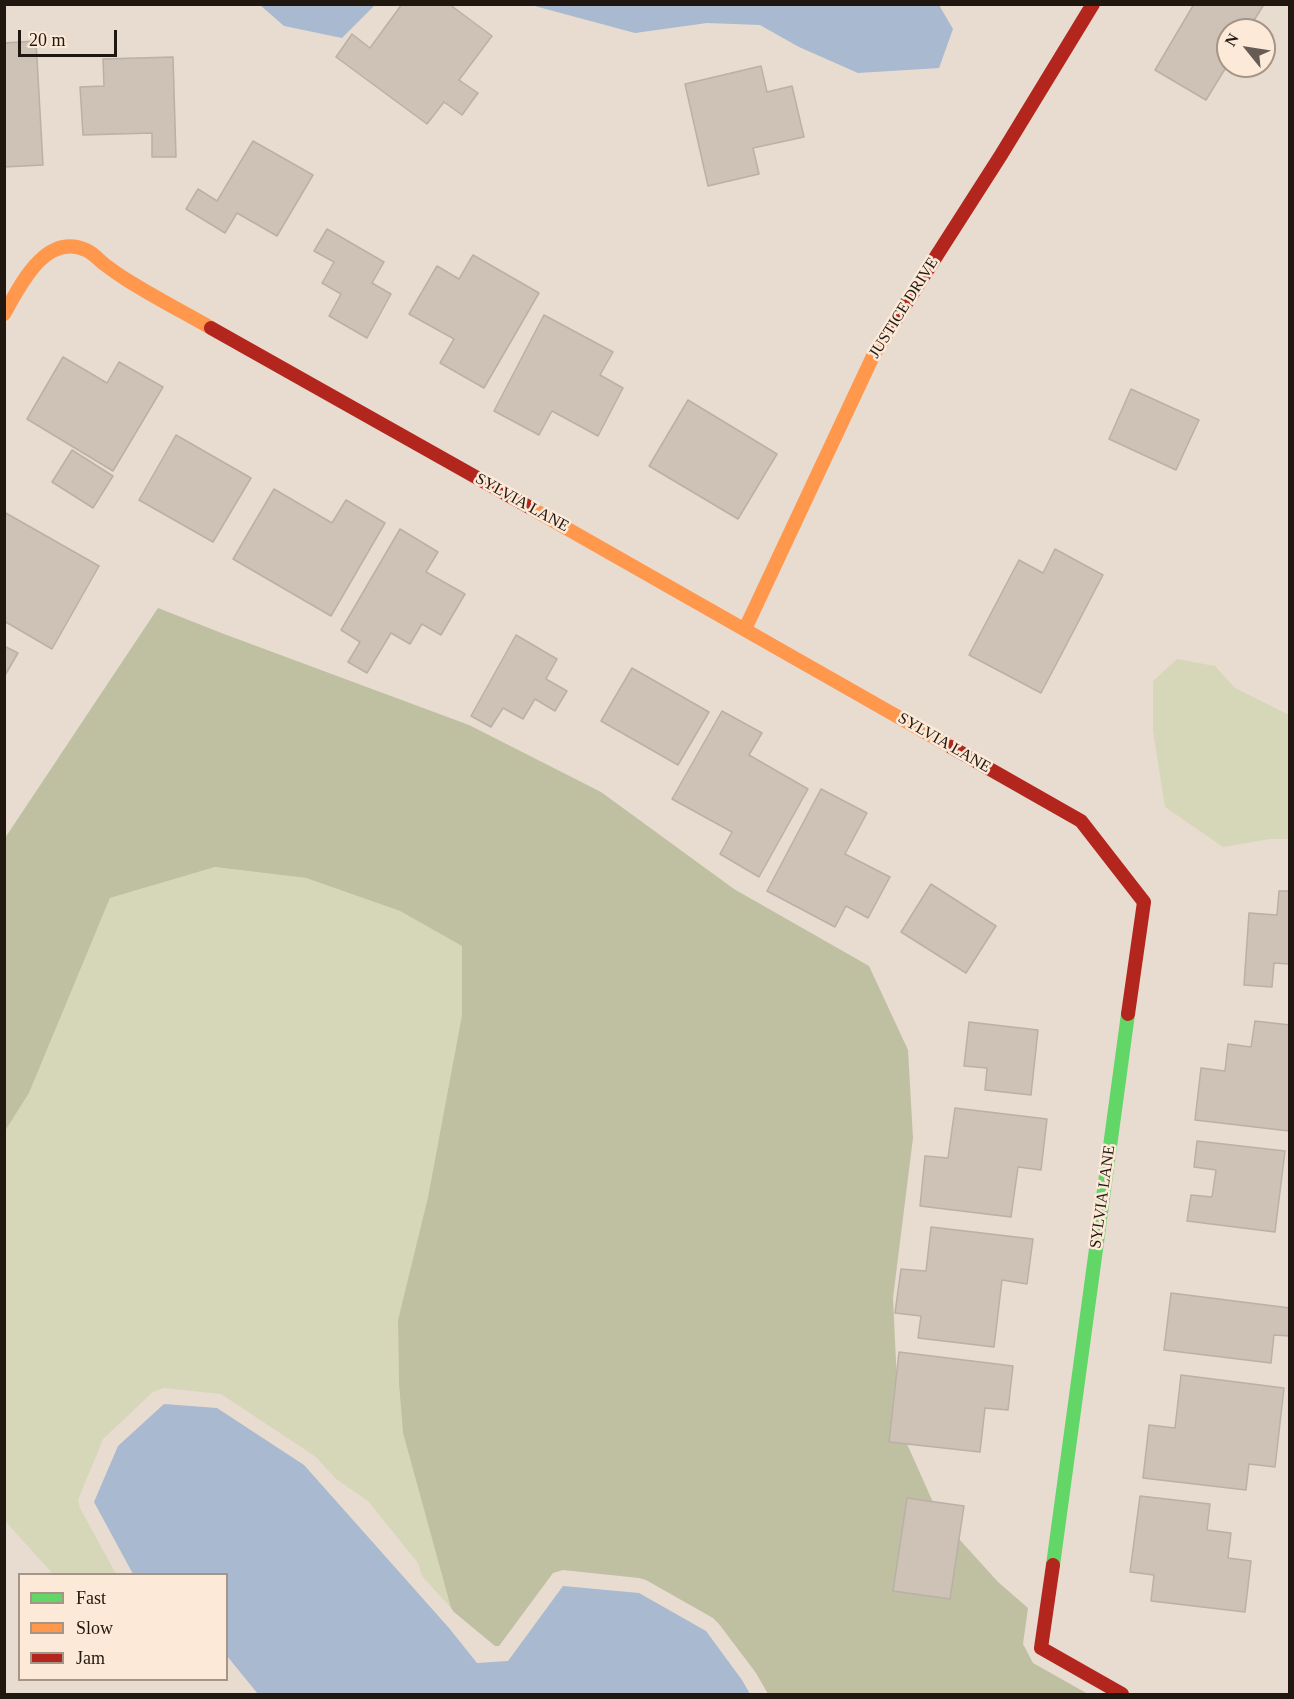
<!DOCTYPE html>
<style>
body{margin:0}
#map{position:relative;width:1294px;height:1699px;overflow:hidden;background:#e8dbd0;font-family:"Times New Roman",serif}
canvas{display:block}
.frame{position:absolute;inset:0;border:6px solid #201810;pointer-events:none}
.legend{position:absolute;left:18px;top:1573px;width:210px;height:108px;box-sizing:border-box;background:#fce9d7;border:2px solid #a49587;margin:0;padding:8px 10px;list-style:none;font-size:18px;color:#201810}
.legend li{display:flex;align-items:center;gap:12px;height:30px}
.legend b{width:30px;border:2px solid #a49587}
.north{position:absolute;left:1216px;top:18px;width:60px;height:60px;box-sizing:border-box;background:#fce9d7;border:2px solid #a49587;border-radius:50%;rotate:300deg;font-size:16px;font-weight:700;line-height:24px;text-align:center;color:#201810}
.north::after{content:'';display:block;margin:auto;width:21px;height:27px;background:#665c53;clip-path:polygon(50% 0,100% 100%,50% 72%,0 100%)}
.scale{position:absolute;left:18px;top:30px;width:99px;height:27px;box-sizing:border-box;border:3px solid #201810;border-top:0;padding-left:8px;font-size:18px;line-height:21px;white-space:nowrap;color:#201810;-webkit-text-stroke:4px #fce9d7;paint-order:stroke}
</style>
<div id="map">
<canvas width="1294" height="1699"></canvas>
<div class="frame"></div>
<ul class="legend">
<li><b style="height:8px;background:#63d668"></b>Fast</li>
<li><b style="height:8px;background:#ff974d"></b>Slow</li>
<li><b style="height:8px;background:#b3261e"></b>Jam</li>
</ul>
<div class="north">N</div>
<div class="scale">20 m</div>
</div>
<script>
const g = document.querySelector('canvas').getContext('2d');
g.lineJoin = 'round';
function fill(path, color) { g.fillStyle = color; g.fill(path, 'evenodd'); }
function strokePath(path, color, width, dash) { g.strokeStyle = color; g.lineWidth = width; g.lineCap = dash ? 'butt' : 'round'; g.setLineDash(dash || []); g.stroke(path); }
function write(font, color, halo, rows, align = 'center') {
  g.font = font + ' "Times New Roman",serif'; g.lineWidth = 5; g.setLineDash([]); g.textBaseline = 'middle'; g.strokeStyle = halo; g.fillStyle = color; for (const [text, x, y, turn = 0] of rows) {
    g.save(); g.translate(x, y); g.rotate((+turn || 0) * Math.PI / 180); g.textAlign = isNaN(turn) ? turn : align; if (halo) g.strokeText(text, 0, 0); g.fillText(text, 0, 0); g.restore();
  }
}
fill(new Path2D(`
 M1177,659l38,7 20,22 54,27v124h-19l-47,8 -58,-40 -12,-76v-50z
 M215,867l91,11 94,33 62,35v69l-34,182 -30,123 1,64 4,49 48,175 -29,-32 -4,-13 -50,-62 -32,-22 -20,-22 -95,-63 -57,-6 -11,4 -50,47 -25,61 2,8 36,66h-63l-48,-53v-390l24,-38 81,-195z`), '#d6d7b8');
fill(new Path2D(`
 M158,608l66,26 245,91 132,67 133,97 135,77 39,84 5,88 -20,160 6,128 41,92 58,64 30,26 -5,36 10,19 55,31h-320l-12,-21 -37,-49 -6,-6 -67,-38 -7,-2 -76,-8 -10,3 -54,73h-4l-41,-34 -3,-4 -48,-175 -4,-49 -1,-64 30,-123 34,-182v-69l-62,-35 -94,-33 -91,-11 -105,31 -81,195 -24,38v-293z`), '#bfbfa1');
fill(new Path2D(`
 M260,5h115l-33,33 -58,-12z
 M531,5h408l14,24 -14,39 -81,5 -59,-26 -39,-22 -53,-2 -72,10z
 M164,1404l53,4 87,57 145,163 28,35 31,-2 55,-75 76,7 67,38 36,49 8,14h-492l-31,-38 -1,-82h-93l-39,-72 24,-56z`), '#a8b9d0');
const building = new Path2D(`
 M402,4h47l43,32 -33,44 19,13 -16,22 -18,-13 -17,22 -91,-67 16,-23 18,14z
 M1194,4h66l3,2 -15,24h-20v34l-22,36 -51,-30z
 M36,41l7,124 -39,2v-124z
 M173,57l3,100h-24v-24l-69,2 -3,-48 24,-1 -1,-27z
 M761,66l6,26 25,-6 12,51 -51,11 6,26 -51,12 -23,-102z
 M253,141l60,34 -36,61 -40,-23 -12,20 -39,-24 12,-20 19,12z
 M327,229l57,33 -12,21 19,11 -24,44 -38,-22 12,-22 -19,-11 12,-21 -20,-11z
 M473,255l66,38 -55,95 -44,-25 14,-24 -45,-25 28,-48 22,13z
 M544,315l69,37 -13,23 23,13 -25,48 -46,-25 -13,24 -45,-24z
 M63,357l44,26 12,-21 44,25 -50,84 -86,-52z
 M1131,389l68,31 -23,50 -67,-31z
 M688,400l89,54 -39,65 -89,-53z
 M176,435l75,43 -38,64 -74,-42z
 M72,450l41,26 -20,32 -41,-26z
 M274,489l58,34 14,-23 39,23 -54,93 -98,-57z
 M4,512l95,54 -47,83 -48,-28z
 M400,529l38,23 -12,20 39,22 -24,41 -19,-11 -12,20 -19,-11 -24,40 -19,-11 12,-20 -19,-12z
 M1055,549l48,26 -62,118 -72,-38 50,-95 24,13z
 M516,635l41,24 -11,20 21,12 -12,20 -20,-12 -12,20 -20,-11 -12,19 -20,-11z
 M4,646l14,7 -14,24z
 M632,668l77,44 -31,53 -77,-44z
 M722,711l40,22 -13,22 59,34 -49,88 -39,-23 12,-22 -60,-33z
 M821,789l46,24 -22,41 45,23 -22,41 -22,-12 -11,21 -68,-36z
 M931,884l65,42 -30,47 -65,-41z
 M1279,891h11v73l-16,-1 -2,24 -28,-2 5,-72 28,2z
 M1255,1021l35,4 -1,106 -94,-11 6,-52 24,3 3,-27 23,3z
 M969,1022l69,8 -7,65 -46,-5 2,-22 -23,-2z
 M955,1108l92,11 -6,51 -23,-3 -7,50 -91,-11 5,-50 23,2z
 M1197,1141l88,10 -10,81 -88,-11 4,-26 21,2 4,-27 -22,-3z
 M931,1227l102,12 -6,45 -25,-4 -8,67 -76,-9 3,-22 -26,-3 6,-44 25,2z
 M1171,1293l119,15v28l-16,-1 -3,28 -107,-13z
 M899,1352l114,14 -5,44 -23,-2 -5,44 -91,-10z
 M1181,1375l103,13 -9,79 -26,-3 -3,26 -103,-12 6,-53 26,3z
 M1140,1496l70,8 -3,26 24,3 -3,25 23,3 -6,51 -94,-11 3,-26 -24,-3z
 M907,1498l57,8 -14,93 -57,-8z`);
fill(building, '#cec1b5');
strokePath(building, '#b9b0a7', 1.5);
strokePath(new Path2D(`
 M1053,1565l75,-551`), '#63d668', 14);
strokePath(new Path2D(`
 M4,314c16,-28 41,-82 82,-64 7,3 12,9 18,14 8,6 15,11 23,16 27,17 56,32 84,48
 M529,507l422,240
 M745,629l129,-275 17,-27`), '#ff974d', 14);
strokePath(new Path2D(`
 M891,327l110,-172 92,-151
 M211,328l318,179
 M951,747l130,74 63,81 -16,112
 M1053,1565l-12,83 81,46`), '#b3261e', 14);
write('16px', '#201810', '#fce9d7', [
 ["JUSTICE DRIVE",904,308,-58],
 ["SYLVIA LANE",522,503,29],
 ["SYLVIA LANE",944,743,30],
 ["SYLVIA LANE",1103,1197,-82]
]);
</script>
